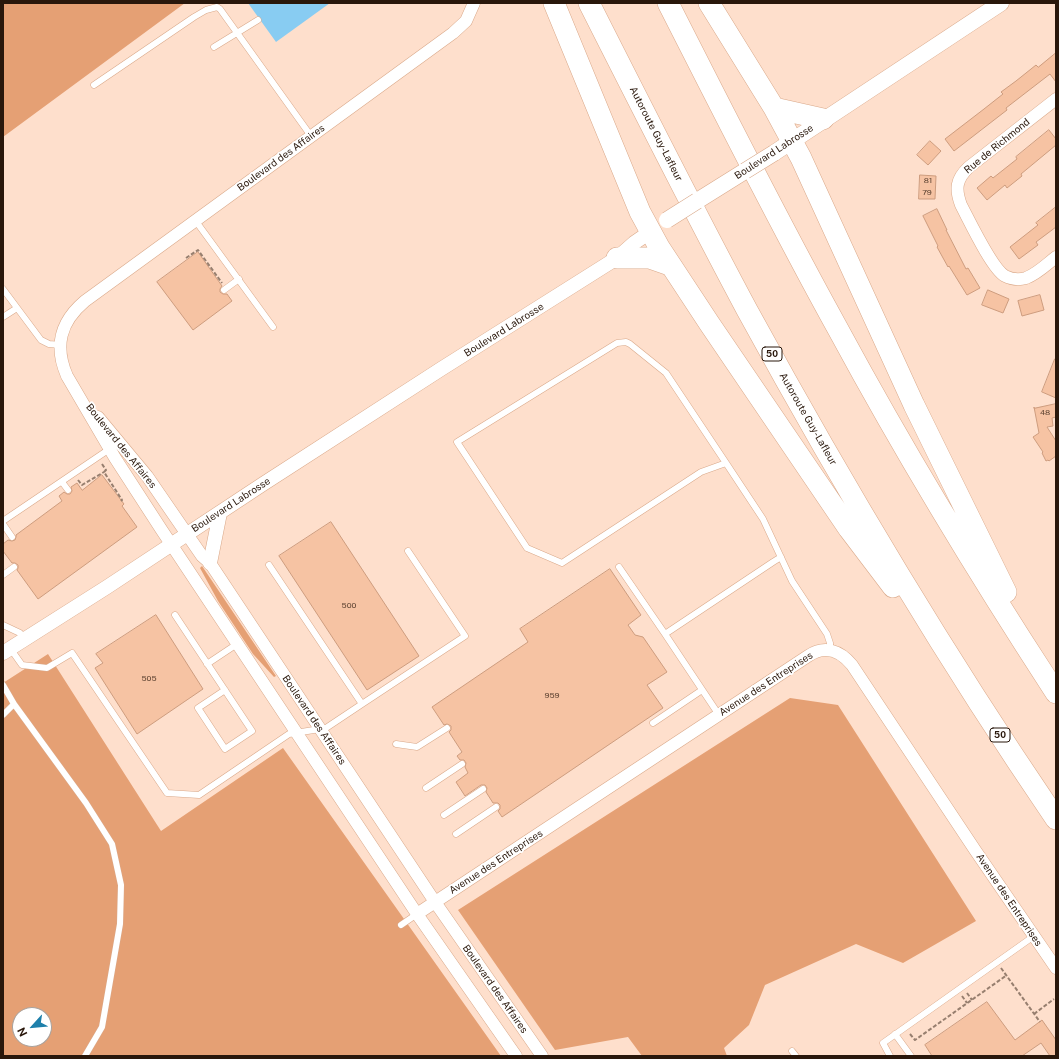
<!DOCTYPE html>
<style>
body{margin:0}
#map{position:relative;width:1059px;height:1059px;overflow:hidden;background:#fedfcc;font-family:"Public Sans",sans-serif}
canvas{display:block}
.frame{position:absolute;inset:0;border:4px solid #29170b;pointer-events:none}
.north{position:absolute;left:12px;top:1007px;width:40px;height:40px;box-sizing:border-box;background:#fff;border:1px solid #a9a29d;border-radius:50%;rotate:243deg;font-size:11px;font-weight:700;line-height:16px;text-align:center;color:#29170b}
.north::after{content:'';display:block;margin:auto;width:14px;height:18px;background:#1e80ab;clip-path:polygon(50% 0,100% 100%,50% 72%,0 100%)}
</style>
<div id="map">
<canvas width="1059" height="1059"></canvas>
<div class="frame"></div>
<div class="north">N</div>
</div>
<script>
const g = document.querySelector('canvas').getContext('2d');
g.lineJoin = 'round';
function fill(path, color) { g.fillStyle = color; g.fill(path, 'evenodd'); }
function strokePath(path, color, width, dash) { g.strokeStyle = color; g.lineWidth = width; g.lineCap = dash ? 'butt' : 'round'; g.setLineDash(dash || []); g.stroke(path); }
function write(font, color, halo, rows, align = 'center') {
  g.font = font + ' "Public Sans",sans-serif'; g.lineWidth = 3.5; g.setLineDash([]); g.textBaseline = 'middle'; g.strokeStyle = halo; g.fillStyle = color; for (const [text, x, y, turn = 0] of rows) {
    g.save(); g.translate(x, y); g.rotate((+turn || 0) * Math.PI / 180); g.textAlign = isNaN(turn) ? turn : align; if (halo) g.strokeText(text, 0, 0); g.fillText(text, 0, 0); g.restore();
  }
}
fill(new Path2D(`
 M3,3h182l-182,134z
 M202,566l74,110 -2,1 -21,-23 -35,-53 -18,-33z
 M48,654l113,177 122,-83 218,308h-498v-373zM20,1015h24v24h-24z
 M790,698l48,7 138,216 -73,42 -47,-19 -91,41 -16,40 -25,23 3,8h-85l-14,-19 -73,13 -97,-140z`), '#e5a074');
fill(new Path2D(`
 M248,3h82l-54,39z`), '#88ccf2');
const building = new Path2D(`
 M1056,53v29l-6,-8 -44,34 1,2 -53,41 -9,-12 39,-30 19,-15 -2,-2 15,-11 20,-16 2,2z
 M1049,130l7,9v6l-35,29 1,2 -15,12 -2,-3 -18,15 -10,-12 14,-12 2,2 24,-19 -1,-2z
 M930,141l11,10 -13,14 -11,-10z
 M920,175l16,1 -1,23h-16z
 M1056,207v20l-20,15 2,3 -19,14 -9,-12 28,-22 -2,-2z
 M937,209l10,21h-1l20,39 2,-1 12,20 -13,7 -18,-29 -1,1 -11,-20 1,-1 -15,-30z
 M198,252l24,34 -2,3v3l3,2h4l5,7 -39,29 -36,-48z
 M988,290l21,9 -6,14 -21,-8z
 M1040,295l4,15 -22,6 -4,-15z
 M1055,359h1v39l-14,-6z
 M1056,404v13l-4,1 1,8 -6,1 9,14v15l-7,5 -1,-1 -2,1 -4,-8 1,-1 -10,-15 6,-4 -5,-26v1z
 M102,475l22,29 -2,2 15,21 -99,72 -21,-29 1,-2v-3l-3,-2h-3l-9,-12v-7l5,-4 4,1 3,-1 1,-3v-2l46,-34 -3,-5 5,-4 3,2h3l2,-3 -1,-4 6,-4 5,7z
 M331,522l88,134 -52,34 -88,-134z
 M610,569l31,46 -13,10 7,10 8,2 24,35 -20,13 16,23 -161,109 -4,-6 2,-2v-4l-2,-2h-5l-7,-11 1,-4 -2,-3h-4l-16,11 -9,-14 12,-9 -3,-6 1,-4 -2,-3h-4l-3,-4 5,-4 -13,-20 2,-2v-4l-4,-2 -3,1 -12,-18 96,-65 -8,-13z
 M156,615l47,74 -66,45 -42,-66 8,-5 -7,-9z
 M987,1002l28,38 27,-20 14,20v16h-6l-9,-13 -19,13h-90l-7,-11z`);
fill(building, '#f6c3a3');
strokePath(building, '#cd9c7e', 1);
const service = new Path2D(`
 M214,47l44,-27
 M94,85l100,-68 12,-7 11,-3 3,2 91,127
 M195,220l78,107
 M3,289l38,51 8,4 12,1
 M224,290l15,-11
 M3,317l14,-9
 M726,463l-60,-90 -36,-29 -4,-2 -9,1 -160,99 70,106 35,15 139,-91 25,-9 37,56 29,62 35,53 3,9v7
 M62,482l6,8
 M3,521l108,-73
 M3,524l9,13
 M619,567l46,67
 M3,575l11,-8
 M175,615l77,116 -27,18 -27,-41 27,-18
 M3,625l17,8 4,6
 M10,648l12,17 25,3 25,-15 95,140 32,2 90,-61 37,-6 36,-24 -93,-139
 M207,664l30,-20
 M3,685l11,19 72,99 26,41 9,41 -1,39 -18,103 -17,29
 M362,704l103,-68 -57,-85
 M3,715l11,-11
 M719,715l-54,-81 108,-72 8,-5
 M653,723l49,-33
 M396,744l21,3 30,-19
 M426,788l36,-24
 M444,815l39,-26
 M456,834l40,-27
 M401,925l16,-11
 M895,1034l16,22
 M792,1051l4,5
 M890,1056l-7,-13 151,-107`);
const minor = new Path2D(`
 M474,3l-8,18 -13,12 -368,268c-25,21 -31,45 -18,75l48,82 46,71 256,385 99,142
 M1056,99l-87,68c-13,12 -14,22 -8,38 8,15 31,64 44,71 6,3 14,4 21,2 11,-4 21,-14 30,-21
 M98,417l49,59 55,80 8,7 225,339 107,154
 M417,914l391,-258c16,-11 32,-6 44,9l123,185 81,118`);
const tertiary = new Path2D(`
 M210,563l10,-50
 M3,653l104,-66 156,-103 178,-115 176,-111 17,-15 16,-11`);
const secondary = new Path2D(`
 M774,153l227,-150
 M697,201l48,-30`);
const motorway = new Path2D(`
 M554,3l86,209 19,35 50,76 140,206 44,58
 M589,3c52,103 104,206 158,307 95,174 197,345 309,509
 M668,3c56,110 111,220 171,328 67,124 140,244 217,362
 M709,3l65,105 27,50 113,247 92,187
 M774,108l49,11
 M617,258h33l20,7`);
strokePath(service, '#d9a889', 7);
strokePath(minor, '#d9a889', 13);
strokePath(tertiary, '#d9a889', 15);
strokePath(secondary, '#d9a889', 17);
strokePath(motorway, '#d9a889', 22);
strokePath(new Path2D(`
 M186,258l12,-8 24,33
 M102,464l4,6 -2,2 18,28 -1,1
 M78,480l4,5 22,-13
 M1001,968l39,54
 M967,993l5,7
 M962,996l5,7
 M1034,1014l20,-15
 M910,1034l5,6 92,-65`), '#977f6f', 2, [4, 2]);
strokePath(service, '#fff', 6);
strokePath(minor, '#fff', 12);
strokePath(tertiary, '#fff', 14);
strokePath(secondary, '#fff', 16);
strokePath(motorway, '#fff', 21);
const secondaryBridge = new Path2D(`
 M745,171l29,-18
 M667,220l30,-19`);
strokePath(secondaryBridge, '#d9a889', 17, []);
strokePath(secondaryBridge, '#fff', 16);
write('8px', '#5c4231', null, [
 ["81",928,181],
 ["79",927,193],
 ["48",1045,413],
 ["500",349,606],
 ["505",149,679],
 ["959",552,696]
]);
for (const [x, y, w] of [
 [772,354,20],
 [1000,735,20]
]) { const box = new Path2D(); box.roundRect(x - w / 2, y - 7, w, 14, 3); g.fillStyle = '#fff'; g.fill(box); strokePath(box, '#29170b', 1); }
write('bold 9px', '#29170b', null, [
 ["50",772,354],
 ["50",1000,735]
]);
write('10px', '#29170b', '#fff', [
 ["Autoroute Guy-Lafleur",656,134,63],
 ["Rue de Richmond",997,146,-39],
 ["Boulevard Labrosse",774,152,-33],
 ["Boulevard des Affaires",281,158,-36],
 ["Boulevard Labrosse",504,330,-32],
 ["Autoroute Guy-Lafleur",808,419,60],
 ["Boulevard des Affaires",121,446,51],
 ["Boulevard Labrosse",231,505,-33],
 ["Avenue des Entreprises",766,684,-33],
 ["Boulevard des Affaires",314,720,56],
 ["Avenue des Entreprises",496,862,-33],
 ["Avenue des Entreprises",1009,900,56],
 ["Boulevard des Affaires",495,989,55]
]);
</script>
